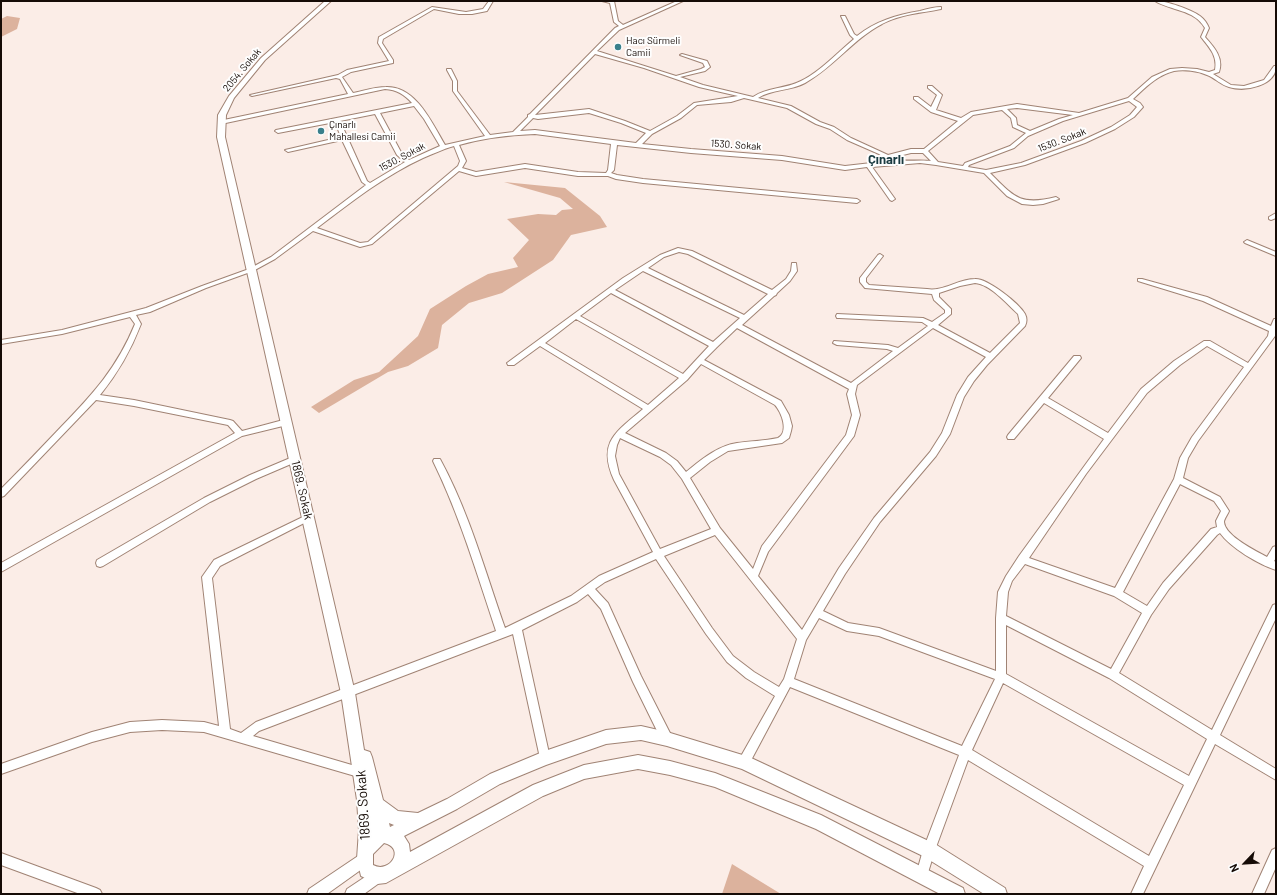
<!DOCTYPE html>
<meta charset="utf-8">
<style>
body{margin:0}
#map{position:relative;width:1277px;height:895px;overflow:hidden;background:#fbede7;font-family:Barlow,sans-serif}
canvas{display:block}
.frame{position:absolute;inset:0;border:2px solid #150b06;pointer-events:none}
.north{position:absolute;left:1225px;top:843px;width:40px;height:40px;-webkit-text-stroke:3px #fefefe;paint-order:stroke;rotate:245deg;font-size:11px;font-weight:700;line-height:16px;text-align:center;color:#150b06}
.north::after{content:'';display:block;margin:auto;width:14px;height:18px;background:#150b06;clip-path:polygon(50% 0,100% 100%,50% 72%,0 100%)}
</style>
<div id="map">
<canvas width="1277" height="895"></canvas>
<div class="frame"></div>
<div class="north">N</div>
</div>
<script>
const g = document.querySelector('canvas').getContext('2d');
g.lineJoin = 'round';
function fill(path, color) { g.fillStyle = color; g.fill(path, 'evenodd'); }
function strokePath(path, color, width, dash) { g.strokeStyle = color; g.lineWidth = width; g.lineCap = dash ? 'butt' : 'round'; g.setLineDash(dash || []); g.stroke(path); }
function write(font, color, halo, rows, align = 'center') {
  g.font = font + ' Barlow,sans-serif'; g.lineWidth = 4; g.setLineDash([]); g.textBaseline = 'middle'; g.strokeStyle = halo; g.fillStyle = color; for (const [text, x, y, turn = 0] of rows) {
    g.save(); g.translate(x, y); g.rotate((+turn || 0) * Math.PI / 180); g.textAlign = isNaN(turn) ? turn : align; if (halo) g.strokeText(text, 0, 0); g.fillText(text, 0, 0); g.restore();
  }
}
fill(new Path2D(`
 M7,16l13,2 -3,11 -16,8v-18z
 M504,182l61,6 35,28 7,11 -36,8 -18,25 -51,33 -33,10 -27,22 -4,23 -30,18 -20,6 -69,41 -8,-6 43,-27 25,-8 39,-36 12,-27 36,-23 22,-12 30,-7 -5,-9 16,-18 -22,-21 31,-5 18,1 6,-5 11,-1 -13,-11z
 M732,864l49,30h-59z`), '#dcb29d');
const minor = new Path2D(`
 M489,1h4l-6,10 -15,3h-13l-25,-5 -51,30 -1,4 11,17v3l-42,9 -9,5 11,16c10,-2 22,-6 33,-6 30,-1 46,36 59,58l40,-9 -32,-45v-10l-6,-11v-1h4l6,12v10l33,44 23,-3 15,-15v-2l2,-1 85,-86 4,-2 -5,-4 -4,-19 -8,-2h12l4,20 5,4 54,-24h6l-64,29 -22,21 79,25 25,-7 4,-2 -2,-4 -23,-8 2,-1 25,7 3,6 -5,4 -25,6 23,8 50,12c14,-10 33,-8 48,-16 20,-10 36,-28 53,-42l-4,-4 -9,-19h4l9,18 3,2c19,-15 39,-21 63,-25 7,-2 15,-4 21,-4v2c-19,4 -41,5 -59,15 -29,15 -48,43 -77,59 -15,8 -33,6 -47,15l33,8 29,16 14,5 17,11 37,17 23,-6h13l34,-28 -27,-9 -17,-13v-2h4l13,10 6,-12 -9,-7v-2h4l10,9 -6,15 25,8 10,-6 46,-8 62,9 49,-15 24,-21 18,-8 12,-1 15,1 12,3 6,-2c3,-14 -6,-23 -14,-33l4,-9c-11,-19 -34,-17 -50,-27 12,0 35,8 45,15 4,3 7,7 9,12l-4,9c9,10 19,21 14,35l-6,2 18,11 13,1 20,-6 10,-14h2c0,20 -31,26 -47,21 -8,-2 -14,-9 -22,-12 -9,-4 -23,-6 -33,-4 -17,4 -29,17 -41,28l7,4 3,4 -9,10 -19,12 -30,14 -60,22 -35,8c24,24 30,33 66,24l3,2 -16,5 -10,1 -11,-1 -15,-8 -23,-23 -48,-8 -16,-2 -48,4 23,32 -3,2 -2,-1 -23,-33 -22,3 -63,-10 -91,-7 -74,-8 -3,25 -3,3 6,2 26,4 214,20 3,2 -3,2 -214,-20 -27,-4 -8,-3h-30l-53,-8 -49,8 -17,-5 -87,73 -12,3 -47,-16 -38,28 -22,12 -47,17 -56,24 -14,3 5,9c-10,26 -23,49 -41,71l34,5 96,20 3,1 9,10 45,-12 4,3 -4,3 -45,11 -241,136v-9l234,-130 -7,-8 -94,-19 -38,-6 -92,96 -3,1v-8c20,-20 40,-41 60,-62 32,-33 56,-59 74,-103l-5,-7 -68,17 -61,10v-4l61,-10 84,-22 56,-22 47,-17 22,-12 95,-72 -4,-3 -20,-42 -54,12 -3,-2 56,-13 -6,-15 -57,11 -3,-2 1,-1 136,-27c-8,-9 -15,-13 -27,-14l-164,35 -2,-1v-2l129,-27 -8,-15 -4,-1 -84,18 -2,-1 88,-20 9,-5 42,-9 -11,-18 1,-6 53,-30 34,5 17,-3zM595,54l49,14 55,19 39,9 -44,7 -17,13 -27,15 -25,-10 -36,-12 -54,6zM744,98l43,10 29,16 14,5 17,11 32,14 10,7 -44,5 -63,-10 -91,-7 -49,-5 10,-10 29,-16 16,-13 34,-3zM1129,101l8,6 -7,8 -19,12 -30,14 -60,22 -35,7 -18,-3 1,-2 45,-17 14,-12 35,-15zM414,106l10,13 16,27 -31,14 -7,-6 -22,-41zM1017,108l56,7 -14,4 -29,12 -13,-6 -1,-7 -9,-9zM1002,110l9,8 2,9 13,6 -16,13 -45,17 -2,3 -25,-4 -10,-11 45,-36zM589,113l32,10 25,10 -10,10 -101,-13 -15,1 13,-13 5,1zM375,114l22,41 8,7 -35,21 -3,-2 -27,-60zM535,134l76,10 -3,26 -2,3 -28,-1 -53,-8 -49,8 -14,-4 4,-7 -7,-16c25,-7 50,-10 76,-11zM454,146l6,15 -2,5 -90,76 -8,1 -43,-15c34,-26 67,-52 106,-70 10,-4 20,-9 31,-12zM911,153h12l8,8c-12,-2 -32,2 -40,-3z
 M1276,213v5l-5,2 -2,-1v-2z
 M1247,240l29,12v4l-31,-13 -1,-1z
 M678,248l14,3 80,39 14,-11 5,-8 1,-8h4l1,8 -7,10 -13,12 -1,2 -2,1 -32,29 109,58 42,-32 -6,-2 -50,-4 -4,-2 1,-2 54,4 10,3 30,-22 -6,-4 -83,-4h-2l-1,-2 1,-2 86,4 9,4 13,-9v-3l-11,-10 -2,-6 -67,-6 -5,-6v-4l18,-23 2,-1 3,2 -17,22v4l3,3 58,4c16,3 31,-10 48,-10 12,-1 44,24 50,35 2,4 2,8 0,12l-38,39 -13,16 -10,16 -14,37 -14,22 -56,66 -35,52 -22,37 25,12 31,5 117,43v-53l2,-26 8,-16 13,-20 85,-117 -60,-36 -30,36h-6l-1,-2 1,-2 66,-79h6l1,2 -33,40 60,35 33,-44 33,-28 30,-20h6l38,22 20,-27 1,-5 -66,-30 -65,-20v-2h4l65,18 64,29 3,-7h2v13l-1,4 -77,105 -10,17 -5,20 37,19 9,14c-1,3 -5,8 -5,11 1,14 32,29 43,35l6,-10 3,-1v12l-2,3 2,1v8c-18,-6 -45,-22 -56,-37l-3,2 -48,54 -18,26 -32,58 93,57 61,-125 3,-1v14l-56,117 56,34v11l-61,-36 -72,150h-12l13,-28 -176,-106 -33,90 -9,29 -4,2 -4,-2 -2,-4 7,-25 36,-95 -169,-68 -42,79 -4,1 -4,-1 -1,-4 1,-4 35,-62 -29,-18 -19,-16 -21,-28 -50,-75 -51,23 -10,7 13,14 33,73 30,59 1,4 -1,4 -4,1 -4,-1 -30,-61 -32,-73 -13,-15 -11,8 -55,28 28,128 -1,4 -4,1 -4,-1 -1,-4 -27,-124 -254,97 -6,5 109,32 4,1 1,4 -1,4 -4,1 -158,-46 -42,-2 -32,2 -38,10 -91,32v-10l91,-32 38,-10 32,-2 42,2 15,4 -17,-149 12,-17 95,-46 3,1 1,2 -1,2 -92,47 -8,12 18,151 11,4 15,-11 240,-91c-19,-57 -36,-115 -63,-170l1,-2h6c29,53 45,112 65,169l66,-32 28,-20 54,-24 -39,-72c-17,-38 2,-48 29,-71l-103,-63 -26,19h-6l-1,-2 116,-85 37,-23zM679,252l9,2 80,40 -24,21 -96,-47 16,-11zM643,271l97,47 -27,24 -98,-52zM975,283c15,1 32,21 43,31l2,9 -30,30 -52,-28 13,-11v-5l-12,-12v-4l21,-7zM611,293l98,53 -26,28 -103,-58zM576,319l103,59 -31,27 -103,-62zM737,328l112,61 -2,5 5,21 -6,20 -84,111 -9,23 -33,-41 -30,-50 20,-16 18,-11 54,-8 7,-5 2,-7 1,-5 -3,-11 -8,-14 -77,-41 13,-13zM933,328l53,29 -18,20 -11,18 -15,38 -12,19 -56,66 -35,50 -37,62 -44,-54 10,-24 86,-116 6,-21 -5,-21 2,-9zM1207,346l37,21 -52,70 -12,21 -6,21 -59,109 -86,-30 57,-84 61,-81 33,-28zM701,364l74,41c7,8 14,27 3,33 -14,3 -28,3 -41,5 -20,3 -36,17 -51,29l-9,-11 -11,-8 -41,-20 62,-53zM620,438l40,19 11,8 11,14 29,50 -51,20 -41,-75 -4,-18 2,-11zM1180,484l34,17 7,10 -5,10 1,6 -6,2 -48,54 -16,23 -24,-14zM715,535l82,104 -13,40 -5,8 -25,-15 -21,-16 -21,-28 -48,-72zM1025,564l89,32 28,17 -31,56 -105,-53 2,-24 4,-11zM819,618l28,13 32,5 116,43 -33,67 -168,-67 12,-39zM1006,625l103,53 98,61 -18,37 -183,-102zM1003,683l181,102 -35,71 -177,-106z
 M295,456l3,1 1,2 -1,2 -42,18 -46,23 -107,64 -3,1 -3,-1 -1,-3 1,-3 107,-62 46,-23z
 M1276,848v19l-12,27h-12l20,-44z
 M1,853l95,35 4,2 2,4h-22l-79,-29z`);
const tertiary = new Path2D(`
 M364,852l5,2 2,5 -2,5 -42,30h-20l2,-5z
 M377,869l5,2 2,5 -2,5 -18,13h-19l2,-5z`);
const secondary = new Path2D(`
 M325,1h6l-66,59 -31,38 -8,17 -1,22 130,556 9,57 6,2 2,5 11,43 15,11 20,2 29,-14 43,-25 55,-23 61,-21 35,-4 26,6 82,25 186,87 70,44 2,6h-23l-61,-38 -181,-87 -75,-23 -26,-6 -35,4 -60,21 -46,19 -43,25 -53,27 5,8 1,8 123,-67 51,-20 54,-10 32,6 45,12 106,42 142,73 2,6h-25l-124,-65 -101,-42 -45,-12 -32,-6 -54,10 -41,17 -157,87 -9,1 -16,-8 -4,-17 2,-29 -2,-30 -16,-107 -124,-556 1,-22 11,-19 32,-38zM389,823l5,2 -4,2zM384,843c22,5 6,31 -11,22v-11z`);
strokePath(minor, '#a08374', 2);
strokePath(tertiary, '#a08374', 2);
strokePath(secondary, '#a08374', 2);
fill(minor, '#fff');
fill(tertiary, '#fff');
fill(secondary, '#fff');
for (const [x, y, r, color] of [
 [618,47,4,"#397f8b"],
 [321,131,4,"#397f8b"]
]) { const dot = new Path2D(); dot.arc(x, y, r, 0, 2 * Math.PI); g.fillStyle = color; g.fill(dot); strokePath(dot, '#fefefe', 1.5); }
write('10px', '#150b06', '#fefefe', [
 ["Hacı Sürmeli",626,41],
 ["Camii",626,53],
 ["Çınarlı",329,125],
 ["Mahallesi Camii",329,137]
], 'left');
write('10px', '#150b06', '#fefefe', [
 ["2054. Sokak",242,70,-50],
 ["1530. Sokak",1062,140,-21],
 ["1530. Sokak",736,145,4],
 ["1530. Sokak",402,157,-28]
]);
write('12px', '#150b06', '#fefefe', [
 ["1869. Sokak",302,490,77]
]);
write('bold 13px', '#193a40', '#fefefe', [
 ["Çınarlı",886,160]
]);
write('14px', '#150b06', '#fefefe', [
 ["1869. Sokak",363,805,-94]
]);
</script>
